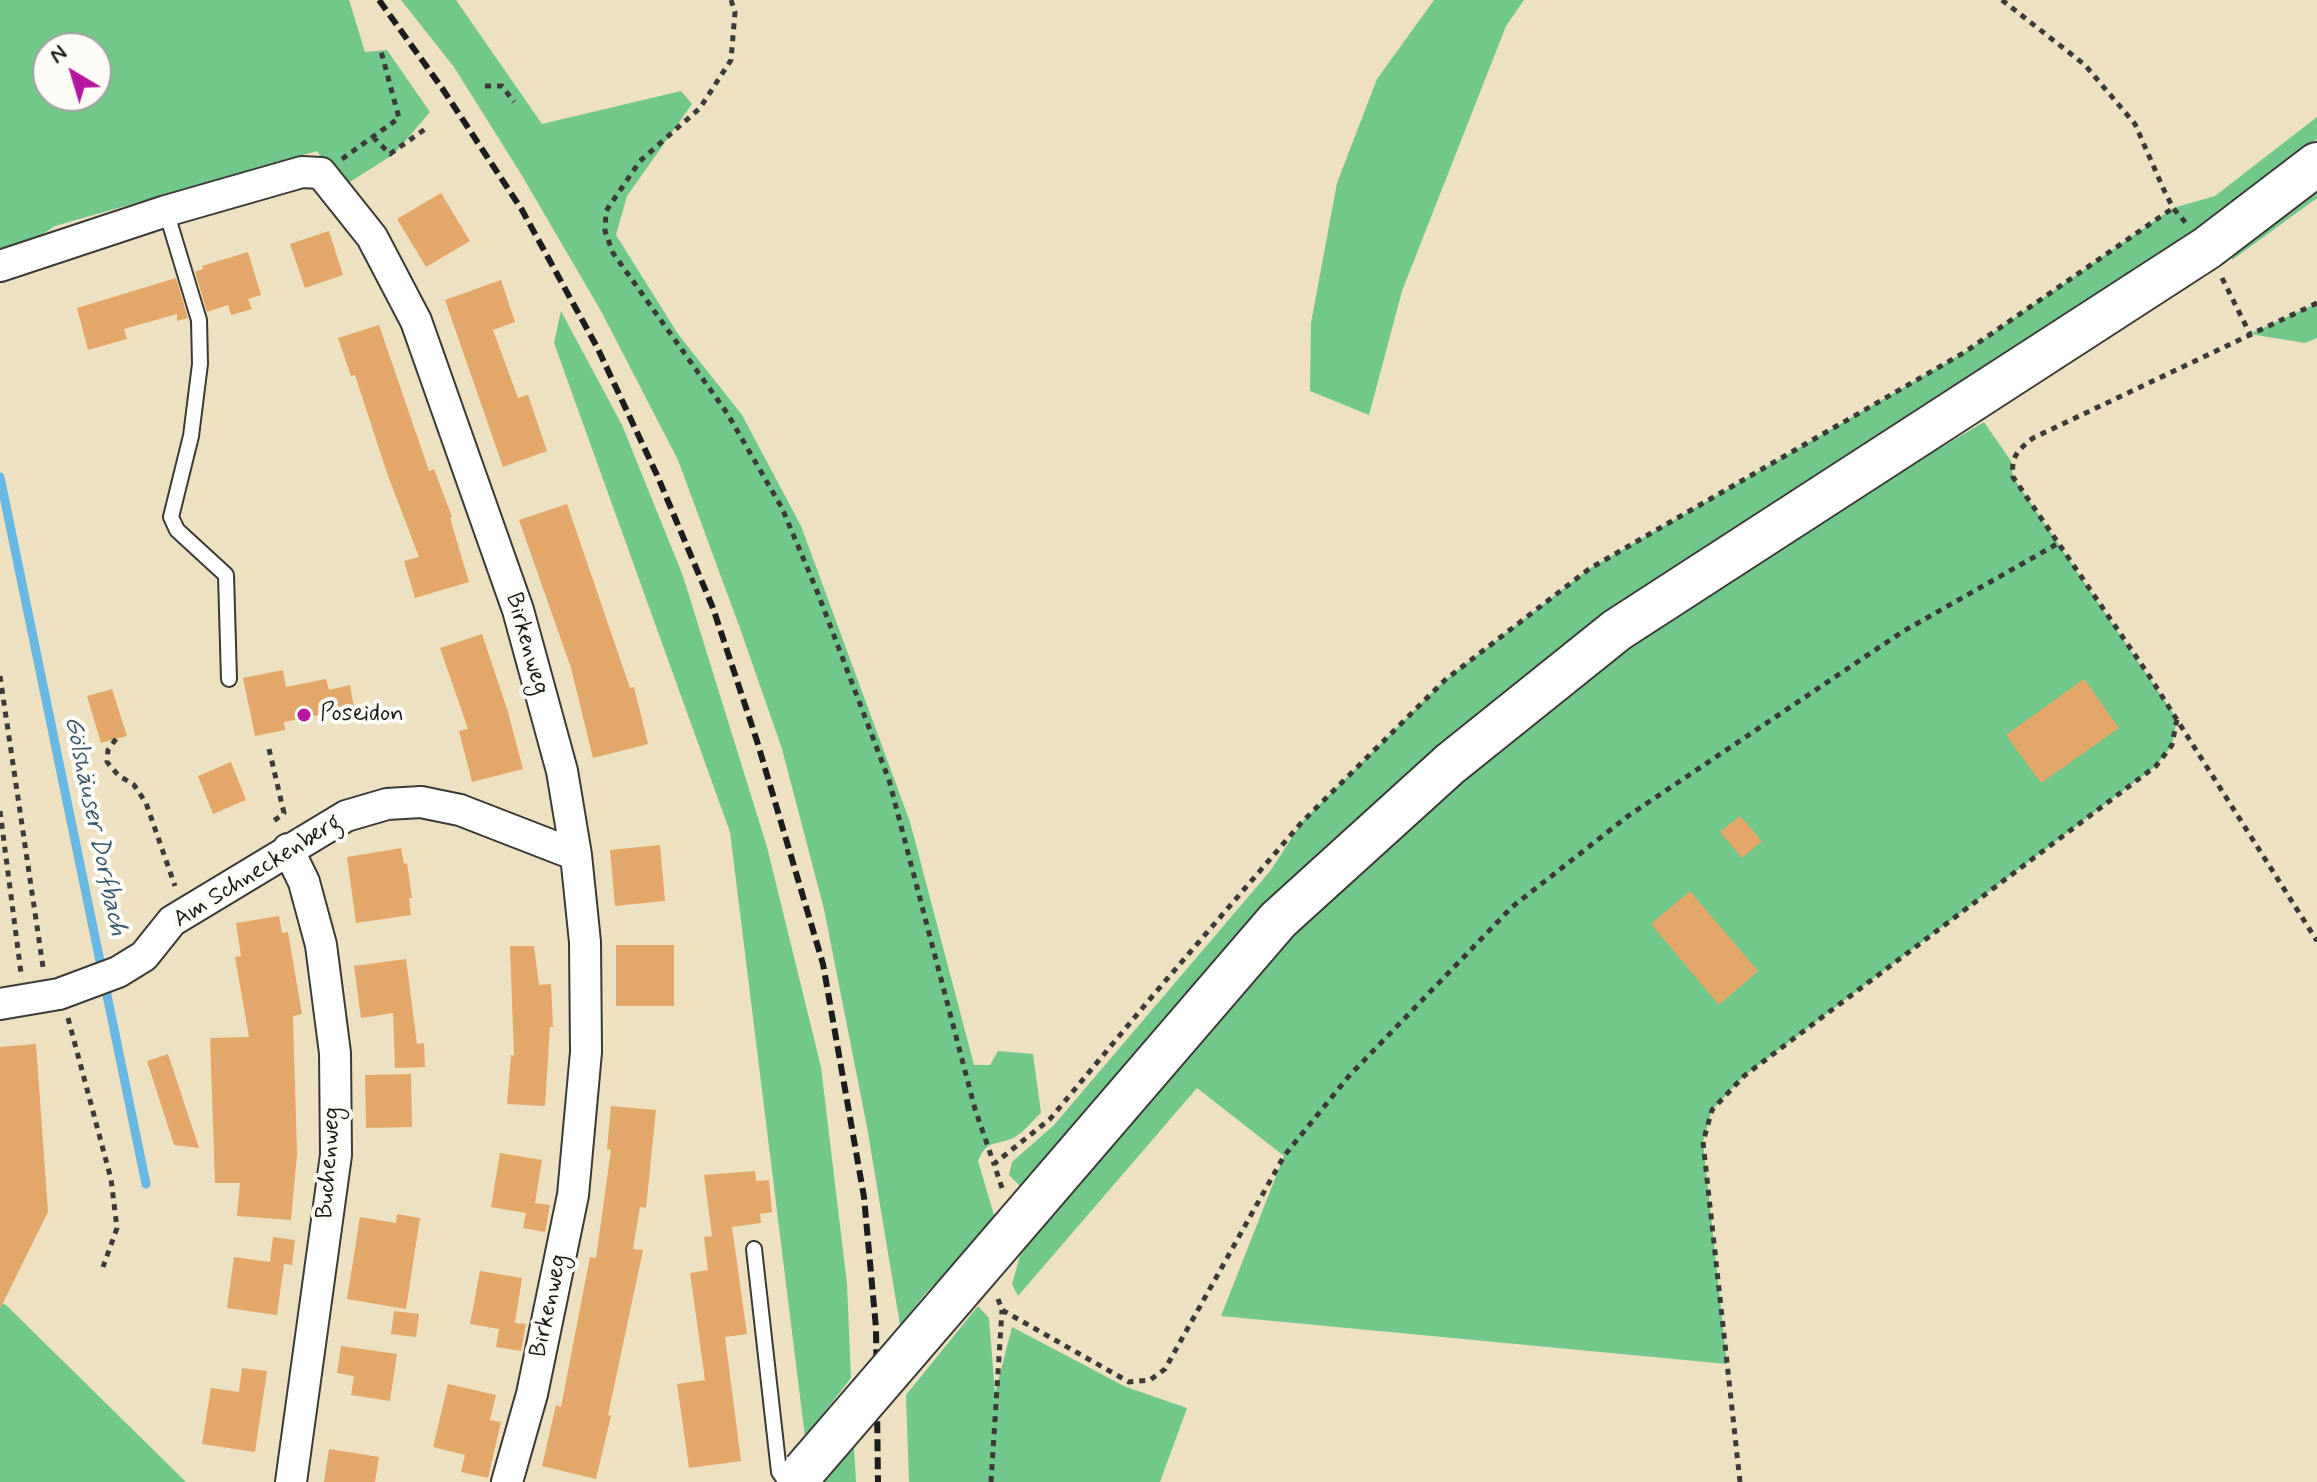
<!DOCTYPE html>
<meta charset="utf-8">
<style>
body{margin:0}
#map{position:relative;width:2317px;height:1482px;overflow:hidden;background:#ede1c2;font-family:Mynerve,sans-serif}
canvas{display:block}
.north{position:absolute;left:32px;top:32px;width:80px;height:80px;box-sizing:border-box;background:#fdfcf7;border:2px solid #a3a29f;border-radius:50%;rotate:322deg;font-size:22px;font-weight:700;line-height:32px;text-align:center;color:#1c1c1c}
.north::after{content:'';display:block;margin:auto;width:28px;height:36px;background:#b5179e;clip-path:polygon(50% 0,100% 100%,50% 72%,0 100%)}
</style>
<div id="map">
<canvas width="2317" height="1482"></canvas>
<div class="north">N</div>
</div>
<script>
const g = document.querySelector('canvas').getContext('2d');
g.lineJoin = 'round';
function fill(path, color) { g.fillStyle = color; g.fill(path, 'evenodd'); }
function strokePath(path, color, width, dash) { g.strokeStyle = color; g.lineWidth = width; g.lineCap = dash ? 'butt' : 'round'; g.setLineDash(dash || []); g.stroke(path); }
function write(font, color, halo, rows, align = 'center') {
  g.font = font + ' Mynerve,sans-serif'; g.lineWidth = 8; g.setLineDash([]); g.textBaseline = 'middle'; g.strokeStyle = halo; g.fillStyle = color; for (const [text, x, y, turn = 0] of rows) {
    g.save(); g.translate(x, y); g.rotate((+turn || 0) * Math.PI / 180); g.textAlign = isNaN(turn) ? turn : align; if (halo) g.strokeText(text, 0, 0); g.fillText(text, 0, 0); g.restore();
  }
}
fill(new Path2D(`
 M0,0h349l16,52 22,-2 43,62 -36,42 -52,33 -25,-36 -262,75 -55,36zM48,48h48v48h-48z
 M401,0h55l86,124 139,-33 11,13 -65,92 -11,39 62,99 64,81 59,111 109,296 64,243h16l8,-14 35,3 8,59c-8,7 -17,19 -26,24 -19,10 -27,0 -37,24l18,61 -71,72 -25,31 -33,-198 -43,-218 -42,-160 -41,-118 -63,-171 -77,-149 -80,-137 -67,-107z
 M1434,0h90l-18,26 -104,265 -33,124 -59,-24 1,-68 26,-140 40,-104z
 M2317,117v22l-154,123 -577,368 -78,59 -122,107 -355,389h-12l-10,-10 3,-13 42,-37 217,-255 31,-48 143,-142 144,-111 376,-217 208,-144 42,-12z
 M2317,174v24l-85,62 4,-17z
 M2317,303v35l-12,5 -55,-9z
 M561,311l61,114 61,151 84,271 54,220 26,217 4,94 -46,59 -75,-605 -176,-489z
 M1984,422l27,39 2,16 164,242 -5,26 -16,21 -412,310 -32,34 -9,32 24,222 -506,-48 63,-160 -87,-68 -179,208 -6,-12 8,-28 96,-126 208,-238 343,-283z
 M0,1302l7,4 179,176h-186z
 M978,1306l11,12 6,75 17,-66 114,60 61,21 -27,74h-251l-3,-87z
 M854,1447l2,35h-31z`), '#72c78b');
strokePath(new Path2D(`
 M0,477l146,707`), '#69b8e4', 9);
fill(new Path2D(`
 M441,193l29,48 -44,26 -29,-48z
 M329,231l14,44 -38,13 -15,-44z
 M248,252l13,43 -13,4 4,10 -21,6 -3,-10 -21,7 -12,-40 8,-3 -1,-3z
 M176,278l12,40 -11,3v-7l-53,15 3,10 -39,11 -11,-42z
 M501,280l14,42 -22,8 25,68 10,-3 19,56 -44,16 -58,-167z
 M379,325l50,146 5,-2 18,48 -2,1 19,64 -54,16 -11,-37 15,-4 -32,-84 -32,-98 -4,1 -13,-38z
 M567,504l63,184 4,-1 14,57 -55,14 -22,-90 -52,-148z
 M482,634l26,78 15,57 -51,13 -13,-51 9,-2 -28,-81z
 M283,670l3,17 40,-8 3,11 21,-5 4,23 -70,14 1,8 -30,6 -12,-58z
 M2084,679l35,49 -78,55 -35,-48z
 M112,689l15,47 -26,7 -14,-47z
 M231,762l15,38 -33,14 -15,-38z
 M1740,816l22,25 -20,17 -22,-26z
 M660,845l5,56 -50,5 -5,-56z
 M401,848l3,16 3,-1 5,35h-3l2,17 -55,8 -9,-66z
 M1690,891l68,80 -39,34 -68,-81z
 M279,916l3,17 6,-1 14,82 -9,2 4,138 -6,66 -54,-4 3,-33h-25l-5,-145 39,-1 -14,-80 6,-1 -5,-33z
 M616,945h58v61h-58z
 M510,946h24l5,39 12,-1 2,43h-3l-5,79 -38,-2 4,-49 3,1z
 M406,959l11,85 7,-1 1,24 -30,1 -2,-55 -32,5 -7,-52z
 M36,1044l12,168 -48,97v-262z
 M168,1054l31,94 -25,-3 -27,-84z
 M411,1074l1,53 -46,1 -1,-53z
 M611,1106l45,4 -10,98 -6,-1 -7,42 10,1 -35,165 3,1 -15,63 -54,-13 14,-61 5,2 29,-150 6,1 15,-108 -4,-1z
 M500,1153l42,7 -7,43 15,2 -5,27 -22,-4 3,-15 -35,-6z
 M755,1171l1,10 13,-1 3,32 -12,2 1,9 -29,4 15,107 -22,3 16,124 -52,7 -12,-84 28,-4 -15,-107 18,-3 -4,-33 8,-1 -8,-61z
 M397,1214l23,4 -14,91 -59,-10 13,-82 36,6z
 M273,1237l22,3 -3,25 -22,-3z
 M234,1257l50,7 -7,51 -50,-7z
 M480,1271l42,7 -7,45 11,1 -5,27 -25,-4 3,-18 -29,-5z
 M394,1311l25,3 -3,23 -25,-3z
 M341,1346l56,8 -7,47 -39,-6 3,-19 -17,-3z
 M242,1368l25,3 -12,81 -53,-8 9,-56 28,4z
 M448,1384l48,11 -6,25 11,2 -13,56 -27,-6 4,-17 -32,-8z
 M329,1449l50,8 -4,25h-51z`), '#e3a869');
const lane = new Path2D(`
 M166,211l33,109 1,44 -9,72 -20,81 6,13 49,45 3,104
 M754,1249l25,223 7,10`);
const street = new Path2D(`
 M0,266l166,-55 136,-39 19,1 51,64 44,84 102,289 44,161 14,84 9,87 1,110 -13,143 -41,199 -25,88
 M288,849l16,33 17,63 14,108 1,102 -45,327
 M0,1004l59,-10 59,-22 26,-16 28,-35 174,-105 41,-12 34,-2 39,8 116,45`);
const secondary = new Path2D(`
 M953,1298l325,-378 172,-156 167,-134 590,-382 110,-84`);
strokePath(lane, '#3b3a35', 18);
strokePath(street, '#3b3a35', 34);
strokePath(secondary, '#3b3a35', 46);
strokePath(new Path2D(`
 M731,0l4,12 -4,48 -31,48 -60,53 -34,50 -1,20 8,22 114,160 55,95 35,83 72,189 86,329 19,55
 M2002,0l83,65 50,59 29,66 9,18 13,15
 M485,86h17l12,16
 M373,137l17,17 38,-27
 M342,159l57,-41 -18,-67
 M2222,278l28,56
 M2317,303l-284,135c-16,13 -22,18 -20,39l135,197 169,267
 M0,676l43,291
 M116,739l-8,11 -1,12 11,13 16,10 12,18 29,83
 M269,749l15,64 -14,11
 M0,811l21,162
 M68,1018l43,161 6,49 -14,39
 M1002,1188l-8,-24 56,-45 105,-126 147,-171 143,-142 144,-111 376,-217 208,-144
 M998,1299l4,11 127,72 21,-2 15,-11 119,-213 65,-80 163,-169 116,-91 274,-184 155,-88
 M991,1482l11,-172
 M1740,1482l-37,-340 9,-32 32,-34 412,-310 16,-21 5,-26`), '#3b3a35', 5, [6, 6]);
strokePath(lane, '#fff', 14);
strokePath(street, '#fff', 30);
strokePath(secondary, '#fff', 42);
strokePath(new Path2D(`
 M379,0l63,88 80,122 75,137 60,128 56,133 44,133 66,223 41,233 12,131 2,154`), '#1c1c1c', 6, [12, 6]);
const secondaryBridge = new Path2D(`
 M804,1471l149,-173`);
strokePath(secondaryBridge, '#3b3a35', 46, []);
strokePath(secondaryBridge, '#fff', 42);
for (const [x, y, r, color] of [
 [304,715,8,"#b5179e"]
]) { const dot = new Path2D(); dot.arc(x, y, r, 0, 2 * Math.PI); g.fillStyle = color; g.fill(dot); strokePath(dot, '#fdfcf7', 3); }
write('24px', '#1c1c1c', '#fdfcf7', [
 ["Birkenweg",526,644,74],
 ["Am Schneckenberg",258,872,-32],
 ["Buchenweg",330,1163,-86],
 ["Birkenweg",550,1306,-78]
]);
write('24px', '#1c1c1c', '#fdfcf7', [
 ["Poseidon",320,715]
], 'left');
write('italic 26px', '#3b5a6c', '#fdfcf7', [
 ["Gölshäuser Dorfbach",94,826,78]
]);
</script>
